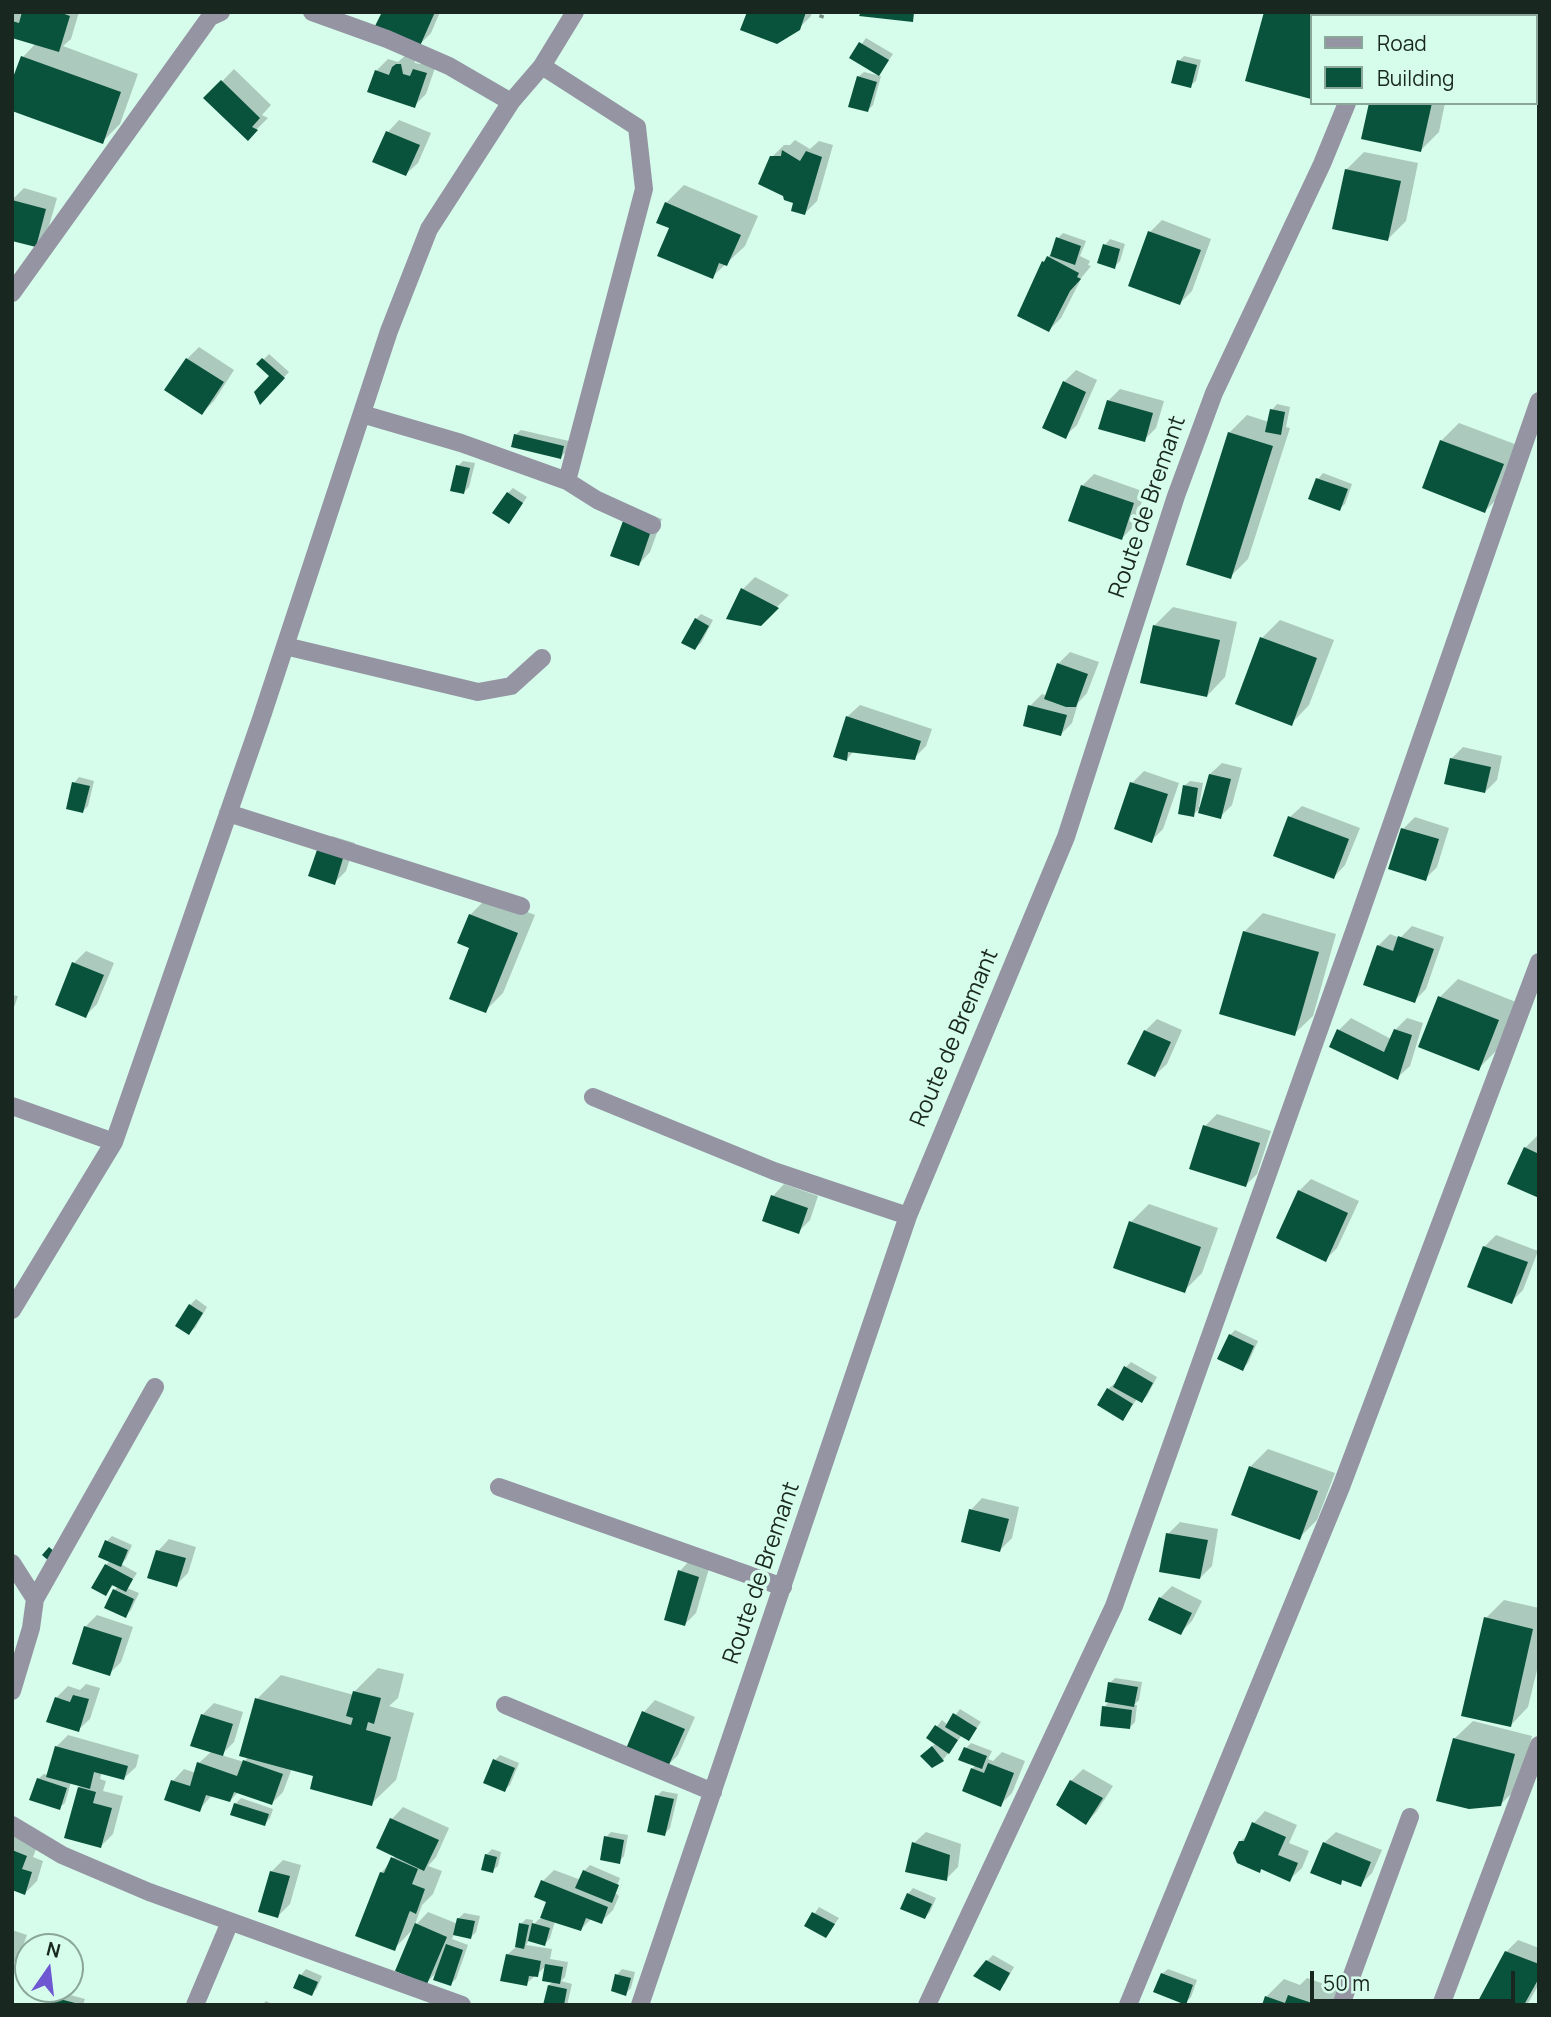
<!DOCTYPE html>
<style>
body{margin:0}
#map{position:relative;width:1551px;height:2017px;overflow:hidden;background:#d6fceb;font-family:Manrope,sans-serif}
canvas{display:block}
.frame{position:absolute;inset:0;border:14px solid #192721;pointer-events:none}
.legend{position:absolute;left:1310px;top:14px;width:228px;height:91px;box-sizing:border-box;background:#d6fceb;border:2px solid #8aa79a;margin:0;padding:9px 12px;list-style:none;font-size:21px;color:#192721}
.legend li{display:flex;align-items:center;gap:14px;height:35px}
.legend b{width:35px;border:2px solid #8aa79a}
.north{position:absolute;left:14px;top:1933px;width:70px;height:70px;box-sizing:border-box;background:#d6fceb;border:2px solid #8aa79a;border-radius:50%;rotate:14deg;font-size:19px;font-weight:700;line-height:28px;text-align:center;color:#192721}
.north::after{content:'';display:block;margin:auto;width:24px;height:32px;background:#6e58d1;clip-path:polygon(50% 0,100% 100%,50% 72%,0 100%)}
.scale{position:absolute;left:1310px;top:1971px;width:205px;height:32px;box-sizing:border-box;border:4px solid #192721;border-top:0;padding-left:9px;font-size:21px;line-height:24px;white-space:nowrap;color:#192721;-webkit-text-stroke:5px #d6fceb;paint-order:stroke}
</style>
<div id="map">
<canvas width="1551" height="2017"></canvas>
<div class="frame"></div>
<ul class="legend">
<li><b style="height:9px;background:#9494a2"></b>Road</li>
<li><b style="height:19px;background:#09523c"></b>Building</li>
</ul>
<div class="north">N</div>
<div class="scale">50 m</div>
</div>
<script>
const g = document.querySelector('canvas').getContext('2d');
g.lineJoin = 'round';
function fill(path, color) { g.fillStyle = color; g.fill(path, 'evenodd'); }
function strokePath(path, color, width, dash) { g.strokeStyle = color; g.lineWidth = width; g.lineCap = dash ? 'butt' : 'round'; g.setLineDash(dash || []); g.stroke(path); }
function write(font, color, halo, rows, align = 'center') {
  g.font = font + ' Manrope,sans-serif'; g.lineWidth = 7; g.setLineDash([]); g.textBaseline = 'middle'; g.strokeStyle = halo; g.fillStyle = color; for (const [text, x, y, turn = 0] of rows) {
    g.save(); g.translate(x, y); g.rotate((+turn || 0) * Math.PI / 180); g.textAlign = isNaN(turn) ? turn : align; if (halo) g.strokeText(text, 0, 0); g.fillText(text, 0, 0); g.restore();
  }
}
fill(new Path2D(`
 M15,12h64l-8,27 -8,7 75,28 -18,50 -18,18 -90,-56 11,-29 13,-14 -24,-7v-21z
 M384,12h56l-9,21 -11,11z
 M748,12h64l-1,4 -12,12z
 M1266,12h94l-1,4h-48v82l-64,-18z
 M866,38l27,16 -14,20 -27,-16z
 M412,53l3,10 5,1 7,-6 10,4 -11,32 -12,12 -38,-35 12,-12 10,3 8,-7z
 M1184,56l17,4 -5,21 -6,5 -11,-25z
 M234,69l37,36 -9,10 6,3 -20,20 -42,-40z
 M864,72l17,4 -8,29 -5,5 -10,-33z
 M1371,103h74l-6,29 -18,18z
 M399,120l32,13 -13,30 -12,11 -31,-13 13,-29z
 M795,140l15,9 9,-8 14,4 -16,56 -12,12 -10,-12 -23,-44 12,-12h6z
 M1364,152l54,11 -12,58 -18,18 -42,-69z
 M684,185l74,31 -13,30 -33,31 -40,-50 -6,-24z
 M24,188l33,10 -10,35 -12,12 -23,-45z
 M1162,220l49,19 -19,52 -12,12 -30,-71z
 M1063,233l23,8 -6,15 10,5 -2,4 3,1 -9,11 -21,41 -12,12 -6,-68 10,-10 5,-14z
 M1110,239l15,5 -5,17 -6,6 -9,-22z
 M199,347l35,23 -20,31 -12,12 -15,-54z
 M269,354l20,18 -29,30 11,-26 -12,-12z
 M1076,370l21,10 -20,45 -12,11 -1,-54z
 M1120,389l44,12 -8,27 -12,12 -36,-39z
 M1277,404l13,3 -4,20 4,1 -42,131 -18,18 -1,-144 18,-18 22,7 3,-12z
 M1459,423l61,23 -17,47 -18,18 -44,-70z
 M521,430l48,11 -3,11 -5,5 -46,-22z
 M463,461l12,2 -6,24 -5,5 -6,-26z
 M1323,473l29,11 -7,20 -6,5 -29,-11 8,-19z
 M1094,474l51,18 -11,34 -12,12 -40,-52z
 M513,488l14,9 -13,19 -6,-23z
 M636,510l26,9 -12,33 -11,12z
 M755,577l34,18 -29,29 -32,-7 15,-28z
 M1173,607l64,15 -12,55 -18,19 -52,-71z
 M701,614l12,6 -12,23 -6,5 1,-29z
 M1280,620l54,20 -25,65 -18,19 -29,-86z
 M1070,652l29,10 -12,31 -9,10 -6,20 -11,11 -31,-28 12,-12 5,2 11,-32z
 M860,705l72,24 -6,17 -12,12 -60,-7 -7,8 -12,-4 13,-39z
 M1463,747l39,9 -5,24 -12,12 -34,-33z
 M1222,763l20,5 -10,37 -12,12 -10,-43z
 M1144,771l35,12 -16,46 -12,12 -19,-58z
 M79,777l15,4 -6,25 -5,5 -9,-28z
 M1190,781l13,2 -4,24h2l-8,8 -9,-29z
 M1302,806l58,22 -15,37 -11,12 -44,-60z
 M1415,817l34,11 -12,39 -12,12 -22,-50z
 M332,836l23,7 -9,28 -12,12 -14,-35z
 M488,897l47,18 -32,78 -18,18 -13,-64 -2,-32z
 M1263,913l73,21 -23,82 -19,18 -72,-21 23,-82z
 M1412,926l32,11 -18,52 -12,12 -36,-55 12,-12 10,4z
 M86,951l28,12 -17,41 -12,12 -11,-53z
 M1458,979l58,23 -20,49 -18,18 -38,-72z
 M12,995l6,1 -6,17z
 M1351,1018l40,21 4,-9 12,-12 16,5 -13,43 -12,11 -67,-31 8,-16z
 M1157,1019l25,11 -15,34 -12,11 -10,-44z
 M1217,1114l54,17 -14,43 -12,12 -40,-60z
 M1537,1136l2,1v59l-14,-48z
 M1311,1179l48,22 -22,47 -12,12 -26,-69z
 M784,1184l34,12 -8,24 -12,12 -25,-36z
 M1149,1204l69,24 -16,45 -18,18 -69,-24 16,-45z
 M1496,1235l42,16 -15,39 -12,12 -27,-55z
 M196,1299l11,8 -12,21 -6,5 1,-28z
 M1235,1330l23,11 -10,22 -6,6 -12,-34z
 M1131,1362l26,15 -10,19 -6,5 -4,-2 -14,19 -15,-29 6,-5 2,1 10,-18z
 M1268,1449l67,24 -18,47 -18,18 -49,-71z
 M982,1498l37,9 -7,31 -12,12 -29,-40z
 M1180,1522l38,7 -6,37 -12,12 -32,-44z
 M112,1536l20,9 -6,14 -5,5 16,9 -10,15 12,5 -8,17 -5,5 -12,-25 5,-4 -5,-2 -8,10v-29l5,-5 -4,-19z
 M169,1539l27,8 -8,26 -12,12 -18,-34z
 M691,1559l19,6 -14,48 -11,11 -5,-53z
 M1172,1586l30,15 -10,20 -12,12 -20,-35z
 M1504,1600l35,8v54l-11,45 -18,19 -24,-108z
 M97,1615l36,12 -12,35 -12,12 -24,-47z
 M378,1668l26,6 -6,24 -9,8 25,7 -18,67 -25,24 -55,-29 -24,-7 -9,24 -11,11 -34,-11 -8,9 -18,-6 -13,15 -26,-29 11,-12 12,4 3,-10 13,-12 -10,-36 12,-12 29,9 -9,30 -13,13 23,7 5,-6 8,-57 24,-24 73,20v-3z
 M1115,1678l27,4 -3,18 -5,5h3l-2,17 -5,5 -26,-20 6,-6v-18z
 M86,1684l14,4 -10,31 -12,11 -22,-32 12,-12 12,4z
 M655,1700l40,17 -17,38 -12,12 -39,-17 17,-38z
 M960,1709l21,13 -12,17 -7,-4 -19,25 -16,-9 9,-8 -8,-5 14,-18 6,5z
 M1473,1721l59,15 -13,50 -19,19 -46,-66z
 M68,1735l71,20 -3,12 -12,11 -22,-6 -2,7 6,2 -3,10 20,5 -10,38 -12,12 -35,-9 14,-52 -9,-3 -6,21 -6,5 -21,-29 6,-5 5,1 7,-28z
 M971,1743l21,8 -4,8 5,2 9,-9 23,9 -13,32 -12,12 -28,-36 4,-4 -10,-17z
 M500,1755l19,8 -9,22 -6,5 -9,-30z
 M1083,1769l30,17 -16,25 -11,12 -15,-42z
 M662,1791l16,3 -8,34 -5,6 -8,-38z
 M241,1798l32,11 -3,9 -5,6 -30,-20z
 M403,1807l46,21 -13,29 -8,9 14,5 -9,23 -11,11 -8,22 14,-15 30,12 1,-6 5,-5 16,3 -4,16 -5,5 -17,-3 -2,5 16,6 -12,34 -6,5 -12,-13 -11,11 -13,-54 -20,21 -13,-76 15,-18 -18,-8 14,-28z
 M1265,1811l32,14 -8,18 20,8 -7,17 -12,11 -27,-11 -4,3 -19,-29 10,-10 4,-9z
 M611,1832l17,3 -4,21 -5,6 -13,-25z
 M926,1832l35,12 -3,23 -12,12 -32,-36z
 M1336,1832l46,18 -10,23 -12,12 -16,-6 -4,4 -16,-40z
 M12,1835l26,9 -5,13 10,4 -6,20 -12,12 -13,-4z
 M492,1849l9,3 -3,14 -6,5 -6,-16z
 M283,1860l18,5 -11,39 -12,12 -7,-44z
 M590,1865l30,13 -6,16h3l7,-15 -7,16 2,1 -6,14 -12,12 -9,-4 -11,11 -26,-8 -5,17 -5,6 -16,-4 -3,5 26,4 -2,10 18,3 -3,15 -4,4 11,3 -5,21h-22l4,-20 5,-4 -8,-15 -20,18 -19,-29 10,-9 4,-22 5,-5 7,1 -1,6 7,-7h3l6,-18 -5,-20 11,-11 27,10 3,-9z
 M913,1888l23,10 -6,14 -5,5 -17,-23z
 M819,1907l20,11 -13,18 -19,-11z
 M12,1930l15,5 -9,24 -6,6z
 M1518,1940l21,8v36l-12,21h-41l20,-53z
 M993,1955l21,12 -9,16 -6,6 -12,-28z
 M306,1969l16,7 -5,12 -5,6 -17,-7 6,-12z
 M622,1969l13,3 -4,16 -6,6 -8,-19z
 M1168,1969l29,11 -6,17 -6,6 -23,-29z
 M1307,1978l40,14 -4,13h-80l3,-8 18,-18 16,6z
 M59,1992l26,7 -2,6h-31l1,-7z
 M266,2001l8,4h-12z`), '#0003');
fill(new Path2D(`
 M22,12h37l11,4 -11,36 -47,-14v-17l7,2z
 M382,12h53l-15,34 -45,-20z
 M747,12h59l-6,18 -23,14 -37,-14z
 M861,12h53l-1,10 -54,-6z
 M1264,12h84l-1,4h-36v83l-66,-18z
 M859,42l30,18 -10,16 -30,-18z
 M21,56l100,36 -18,52 -91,-33v-31z
 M1177,60l20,5 -6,23 -20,-5z
 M396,64h5l2,10 7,2 3,-7 14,4 -12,35 -48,-16 8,-22 14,5 3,-8z
 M857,76l20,6 -9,30 -20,-5z
 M221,80l39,38 -8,9 6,3 -10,11 -45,-43z
 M1369,103h63l-11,49 -60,-13z
 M386,131l34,14 -14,31 -34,-14z
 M782,150l18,11 6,-10 16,6 -17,58 -14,-4 2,-8 -9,-3 -1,-4 -25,-12 12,-28h11z
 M1345,169l56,12 -13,60 -56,-12z
 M12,200l34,9 -10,38 -24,-6z
 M665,202l76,33 -14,31 -8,-3 -6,16 -56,-23 12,-28 -13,-5z
 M1148,231l53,19 -21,55 -52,-19z
 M1056,237l25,9 -6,19 -25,-9z
 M1103,244l17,5 -5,20 -18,-6z
 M1047,256l32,17 -2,4 4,2 -11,12 -21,41 -32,-16 25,-55 2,1z
 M186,358l38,24 -22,33 -38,-25z
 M262,358l23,20 -25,27 -6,-13 15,-16 -13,-12z
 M1063,381l23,11 -20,47 -24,-11z
 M1107,400l46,13 -8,29 -47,-13z
 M1270,409l15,3 -4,23 -16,-3z
 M1228,432l45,14 -42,133 -45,-14z
 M514,434l50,12 -3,13 -50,-12z
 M1440,440l64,24 -19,49 -63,-25z
 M456,465l14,3 -6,26 -14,-3z
 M1316,478l32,11 -8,22 -32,-12z
 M1081,485l53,18 -12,37 -54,-19z
 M507,492l16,11 -14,21 -17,-11z
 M623,521l28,10 -12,35 -29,-10z
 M741,588l38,20 -18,18 -35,-7z
 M695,618l14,8 -14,24 -14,-7z
 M1153,625l67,15 -13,57 -67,-14z
 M1260,637l57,21 -25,68 -57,-22z
 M1057,663l31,11 -12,33h-10l-22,-8z
 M1028,705l39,10 -6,21 -38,-10z
 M846,716l75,25 -6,19 -67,-8 -1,9 -14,-4z
 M1450,758l41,9 -6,26 -41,-9z
 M1209,774l22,5 -10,40 -23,-6z
 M72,782l18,4 -7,27 -17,-4z
 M1130,782l38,12 -16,49 -38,-14z
 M1183,785l15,3 -4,29 -16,-3z
 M1288,816l61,23 -15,40 -61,-23z
 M1401,828l38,11 -13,42 -38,-12z
 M318,847l26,8 -9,30 -27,-9z
 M469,914l49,19 -32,80 -37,-14 20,-51 -12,-5z
 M1243,931l76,21 -24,84 -76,-22z
 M1398,936l36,13 -19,54 -52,-18 14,-40 16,6z
 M72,962l32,13 -18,43 -31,-13z
 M1438,996l61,24 -20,51 -61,-24z
 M1337,1029l47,23 10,-23 18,6 -14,45 -69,-33z
 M1144,1030l27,12 -16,35 -28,-13z
 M1203,1125l57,18 -14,44 -57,-18z
 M1524,1147l15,7v44l-32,-14z
 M1298,1190l50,23 -22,49 -50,-24z
 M771,1195l37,13 -9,26 -37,-13z
 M1129,1221l72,26 -16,46 -72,-25z
 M1483,1246l45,16 -16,42 -45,-17z
 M189,1304l14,9 -14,22 -14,-9z
 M1229,1334l25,12 -11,25 -26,-12z
 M1124,1366l29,17 -11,20 -29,-16z
 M1107,1388l26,16 -10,17 -26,-16z
 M1249,1466l69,25 -18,49 -69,-25z
 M969,1509l40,10 -9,33 -39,-10z
 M1166,1533l42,7 -8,39 -41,-7z
 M105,1540l23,10 -7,17 -23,-10z
 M49,1547l7,6 -6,9 -8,-7z
 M156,1550l30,8 -9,29 -30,-9z
 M105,1564l28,15 -7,13 -14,-7 -6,11 -15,-8z
 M678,1570l21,7 -14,49 -21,-6z
 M113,1589l21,10 -8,19 -22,-10z
 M1159,1597l33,16 -11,22 -33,-15z
 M1484,1617l49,12 -22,98 -50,-11z
 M84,1626l38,12 -12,38 -38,-12z
 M1108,1682l30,5 -4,20 -29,-5z
 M353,1691l28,7 -7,26 -6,-2 -2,8 25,7 -19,69 -62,-17 3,-13 -74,-20 16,-58 96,27 2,-7 -7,-2z
 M73,1695l16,4 -10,33 -33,-10 9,-25 15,5z
 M1102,1706l30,4 -2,19 -30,-3z
 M642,1711l43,18 -18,40 -42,-18z
 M953,1713l24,15 -8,13 -24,-14z
 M201,1714l32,10 -10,32 -33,-10z
 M935,1725l23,15 -9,14 -23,-16z
 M1453,1738l62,16 -14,52 -32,3 -33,-8z
 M55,1746l73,20 -4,14 -30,-8 -4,17 -44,-12z
 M932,1746l12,15 -12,7 -12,-12z
 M964,1747l23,9 -5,13 -24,-9z
 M493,1759l22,9 -10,24 -22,-9z
 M243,1760l40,14 -11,31 -38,-13 -4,10 -24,-7 -6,17 -36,-12 7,-20 19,6 7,-24 40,14z
 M988,1763l26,10 -13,34 -39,-16 9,-23 13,5z
 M37,1778l30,10 -7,22 -31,-10z
 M1070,1780l33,18 -17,27 -30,-20z
 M78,1787l18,5 -3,11 19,5 -11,40 -37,-10z
 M655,1795l19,4 -9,37 -18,-4z
 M234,1803l35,11 -4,12 -35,-11z
 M390,1818l49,22 -15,31 -48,-23z
 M1252,1822l34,15 -8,18 20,8 -8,19 -29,-13 -1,4 -23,-10 -4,-10 6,-12h5z
 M604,1836l20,4 -4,24 -20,-4z
 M912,1842l38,13 -3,26 -42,-9z
 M1323,1842l48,20 -10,25 -19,-7 -1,5 -31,-12z
 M12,1850l15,6 -5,13 10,3 -7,23 -13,-5z
 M485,1854l12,3 -4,16 -12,-3z
 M391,1857l27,12 -6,15 13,5 -9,25 -6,-3 -1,2 -14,38 -40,-15 25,-64 4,1z
 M583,1870l36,15 -7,18 -37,-15z
 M270,1871l20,5 -12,42 -20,-6z
 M541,1880l67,27 -6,17 -16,-6 -5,13 -41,-13 6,-16 -12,-5z
 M907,1893l25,11 -7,15 -25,-10z
 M812,1912l23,12 -9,14 -22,-12z
 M457,1918l18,3 -4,18 -18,-4z
 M415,1923l32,14 -20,47 -32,-13z
 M519,1923l10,2 -5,24 -9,-2z
 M532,1923l18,5 -5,18 -17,-5z
 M446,1944l17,6 -12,36 -18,-6z
 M1505,1951l34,13v14l-15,27h-43l-4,-2z
 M506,1954l35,7 -3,16 -9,-1 -2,10 -27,-5z
 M986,1960l24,13 -10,18 -27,-15z
 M545,1964l18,3 -3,17 -18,-3z
 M1161,1973l32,12 -7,20 -33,-13z
 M299,1974l19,8 -6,14 -19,-8z
 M615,1974l16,4 -5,18 -15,-5z
 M548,1985l19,4 -3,16h-21z
 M1288,1995l27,9v1h-53l3,-9 20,7z
 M52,1997l27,7v1h-29z`), '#09523c');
strokePath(new Path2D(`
 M821,18l2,-6`), '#738d81', 4.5, [3.5, 5]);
strokePath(new Path2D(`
 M312,12l75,27 62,27 62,36
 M1382,16l1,-4
 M542,66l95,61 7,62 -77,292 30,19 55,25
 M12,293l198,-276 11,-5
 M362,414l99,29 106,38
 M285,646l193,46 33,-6 31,-28
 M228,813l293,93
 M593,1097l181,74 134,45
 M12,1106l102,36
 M12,1310l102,-168 147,-423 128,-388 40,-102 82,-127 31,-36 33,-54
 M499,1487l284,100
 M12,1563l23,36 -4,29 -19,63
 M35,1599l120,-212
 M505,1705l208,87
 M12,1825l50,30 87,37 313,113
 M195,2005l35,-83
 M640,2005l268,-789 158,-379 110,-341 38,-103 108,-229 25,-61
 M927,2005l187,-399 242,-680 183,-525
 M1128,2005l213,-518 198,-525
 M1341,2005l69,-188
 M1441,2005l98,-260`), '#9494a2', 18);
write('23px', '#192721', '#d6fceb', [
 ["Route de Bremant",1148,507,-71],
 ["Route de Bremant",955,1038,-67],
 ["Route de Bremant",762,1573,-71]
]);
</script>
